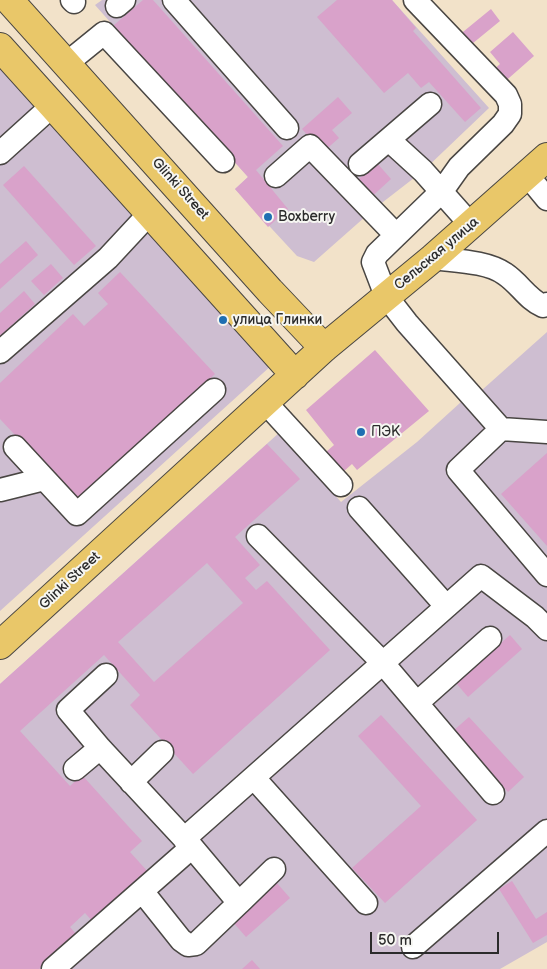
<!DOCTYPE html>
<meta charset="utf-8">
<style>
body{margin:0}
#map{position:relative;width:547px;height:969px;overflow:hidden;background:#f2e2c9;font-family:"Balsamiq Sans",sans-serif}
canvas{display:block}
.scale{position:absolute;left:370px;top:932px;width:129px;height:22px;box-sizing:border-box;border:2px solid #2b2b2b;border-top:0;padding-left:6px;font-size:15px;line-height:18px;white-space:nowrap;color:#2b2b2b;-webkit-text-stroke:4px #f6f6f2;paint-order:stroke}
</style>
<div id="map">
<canvas width="547" height="969"></canvas>
<div class="scale">50 m</div>
</div>
<script>
const g = document.querySelector('canvas').getContext('2d');
g.lineJoin = 'round';
function fill(path, color) { g.fillStyle = color; g.fill(path, 'evenodd'); }
function strokePath(path, color, width, dash) { g.strokeStyle = color; g.lineWidth = width; g.lineCap = dash ? 'butt' : 'round'; g.setLineDash(dash || []); g.stroke(path); }
function write(font, color, halo, rows, align = 'center') {
  g.font = font + ' "Balsamiq Sans",sans-serif'; g.lineWidth = 4; g.setLineDash([]); g.textBaseline = 'middle'; g.strokeStyle = halo; g.fillStyle = color; for (const [text, x, y, turn = 0] of rows) {
    g.save(); g.translate(x, y); g.rotate((+turn || 0) * Math.PI / 180); g.textAlign = isNaN(turn) ? turn : align; if (halo) g.strokeText(text, 0, 0); g.fillText(text, 0, 0); g.restore();
  }
}
fill(new Path2D(`
 M102,0h290l97,108 -66,63 -49,38 -60,53 -17,-6 -62,-67 13,-12 -153,-172z
 M0,57l273,307 -273,247z
 M414,317l68,73 65,-58v610l-47,27h-500v-285l280,-252 61,70 76,-60 44,-40 -63,-70z`), '#cebed1');
fill(new Path2D(`
 M143,0h10l130,146 -27,24 32,39 -20,18 -33,-38 13,-12 -135,-151z
 M337,0h55l24,28 -3,3 68,77 -16,14 -36,-40 -8,6 -13,-15 -24,20 -67,-76z
 M491,9l9,12 -33,27 -9,-12z
 M513,32l21,24 -33,29 -11,-12 10,-9 -10,-12z
 M338,97l14,16 -20,17 7,8 -16,14 -21,-23z
 M377,163l14,16 -24,22 -15,-16z
 M24,166l72,80 -22,19 -71,-80z
 M26,241l12,14 -38,34v-25z
 M51,264l12,14 -19,17 -13,-14z
 M120,272l95,102 -137,128 -78,-83v-36l73,-69 11,12 24,-22 -10,-11z
 M24,291l11,13 -35,32v-23z
 M375,350l54,61 -72,59 -5,-6 -9,8 -17,-20 8,-7 -28,-35z
 M267,444l33,35 -65,58 25,28 -15,13 11,12 11,-9 63,69 -137,124 -63,-69 10,-10 -36,-40 -84,76 50,55 12,-11 46,51 14,15 -12,11 19,21 -55,50 -9,-10 -15,14 7,8 -38,34h-39v-285zM207,563l36,40 -89,79 -36,-40z
 M547,453v93l-46,-52z
 M510,635l12,14 -54,48 -12,-14z
 M381,715l96,105 -92,83 -33,-35 69,-62 -63,-70z
 M469,717l55,60 -16,15 -55,-61z
 M512,881l24,38 11,-7v23l-14,8 -34,-54z
 M276,882l14,16 -44,39 -14,-16z
 M252,960l8,9h-18z`), '#d9a2ca');
const minor = new Path2D(`
 M72,0l2,2
 M174,0l113,128
 M415,0l91,95 4,9v10l-7,10 -44,43 -17,24 -65,63 -4,8 13,34 21,27 94,106 46,3
 M117,6l7,-6
 M67,63l37,-30 119,128
 M389,140l34,31 48,54
 M0,153l52,-47
 M360,164l70,-60
 M276,176l34,-30 85,88
 M528,176l19,23
 M433,258c22,3 54,3 72,16 15,10 22,25 38,32l4,-2
 M0,352l108,-94 40,-43
 M265,402l76,83
 M501,429l-43,41 89,105
 M15,447l62,67 137,-124
 M0,490l44,-11
 M359,508l87,98
 M258,536l124,126 111,131
 M106,675l-38,35 32,38 92,99
 M417,703l73,-65
 M75,769l25,-21
 M254,778l112,125
 M131,782l31,-30
 M184,839l297,-263 54,41 12,12
 M142,891l39,49 7,5 8,-1 43,-41
 M413,947l134,-116
 M53,969l139,-122 47,56 35,-34`);
const major = new Path2D(`
 M9,0l261,291 54,57
 M0,47l295,328
 M0,645l324,-297 109,-90 114,-101`);
strokePath(minor, '#494643', 25);
strokePath(major, '#494643', 30);
strokePath(minor, '#fff', 22);
strokePath(major, '#e9c769', 28);
for (const [x, y, r, color] of [
 [268,217,5,"#1f6fb2"],
 [223,320,5,"#1f6fb2"],
 [361,432,5,"#1f6fb2"]
]) { const dot = new Path2D(); dot.arc(x, y, r, 0, 2 * Math.PI); g.fillStyle = color; g.fill(dot); strokePath(dot, '#f6f6f2', 2); }
write('14px', '#2b2b2b', '#f6f6f2', [
 ["Glinki Street",180,189,48],
 ["Сельская улица",437,254,-40],
 ["Glinki Street",70,581,-43]
]);
write('14px', '#2b2b2b', '#f6f6f2', [
 ["Boxberry",278,217],
 ["улица Глинки",233,320],
 ["ПЭК",371,432]
], 'left');
</script>
